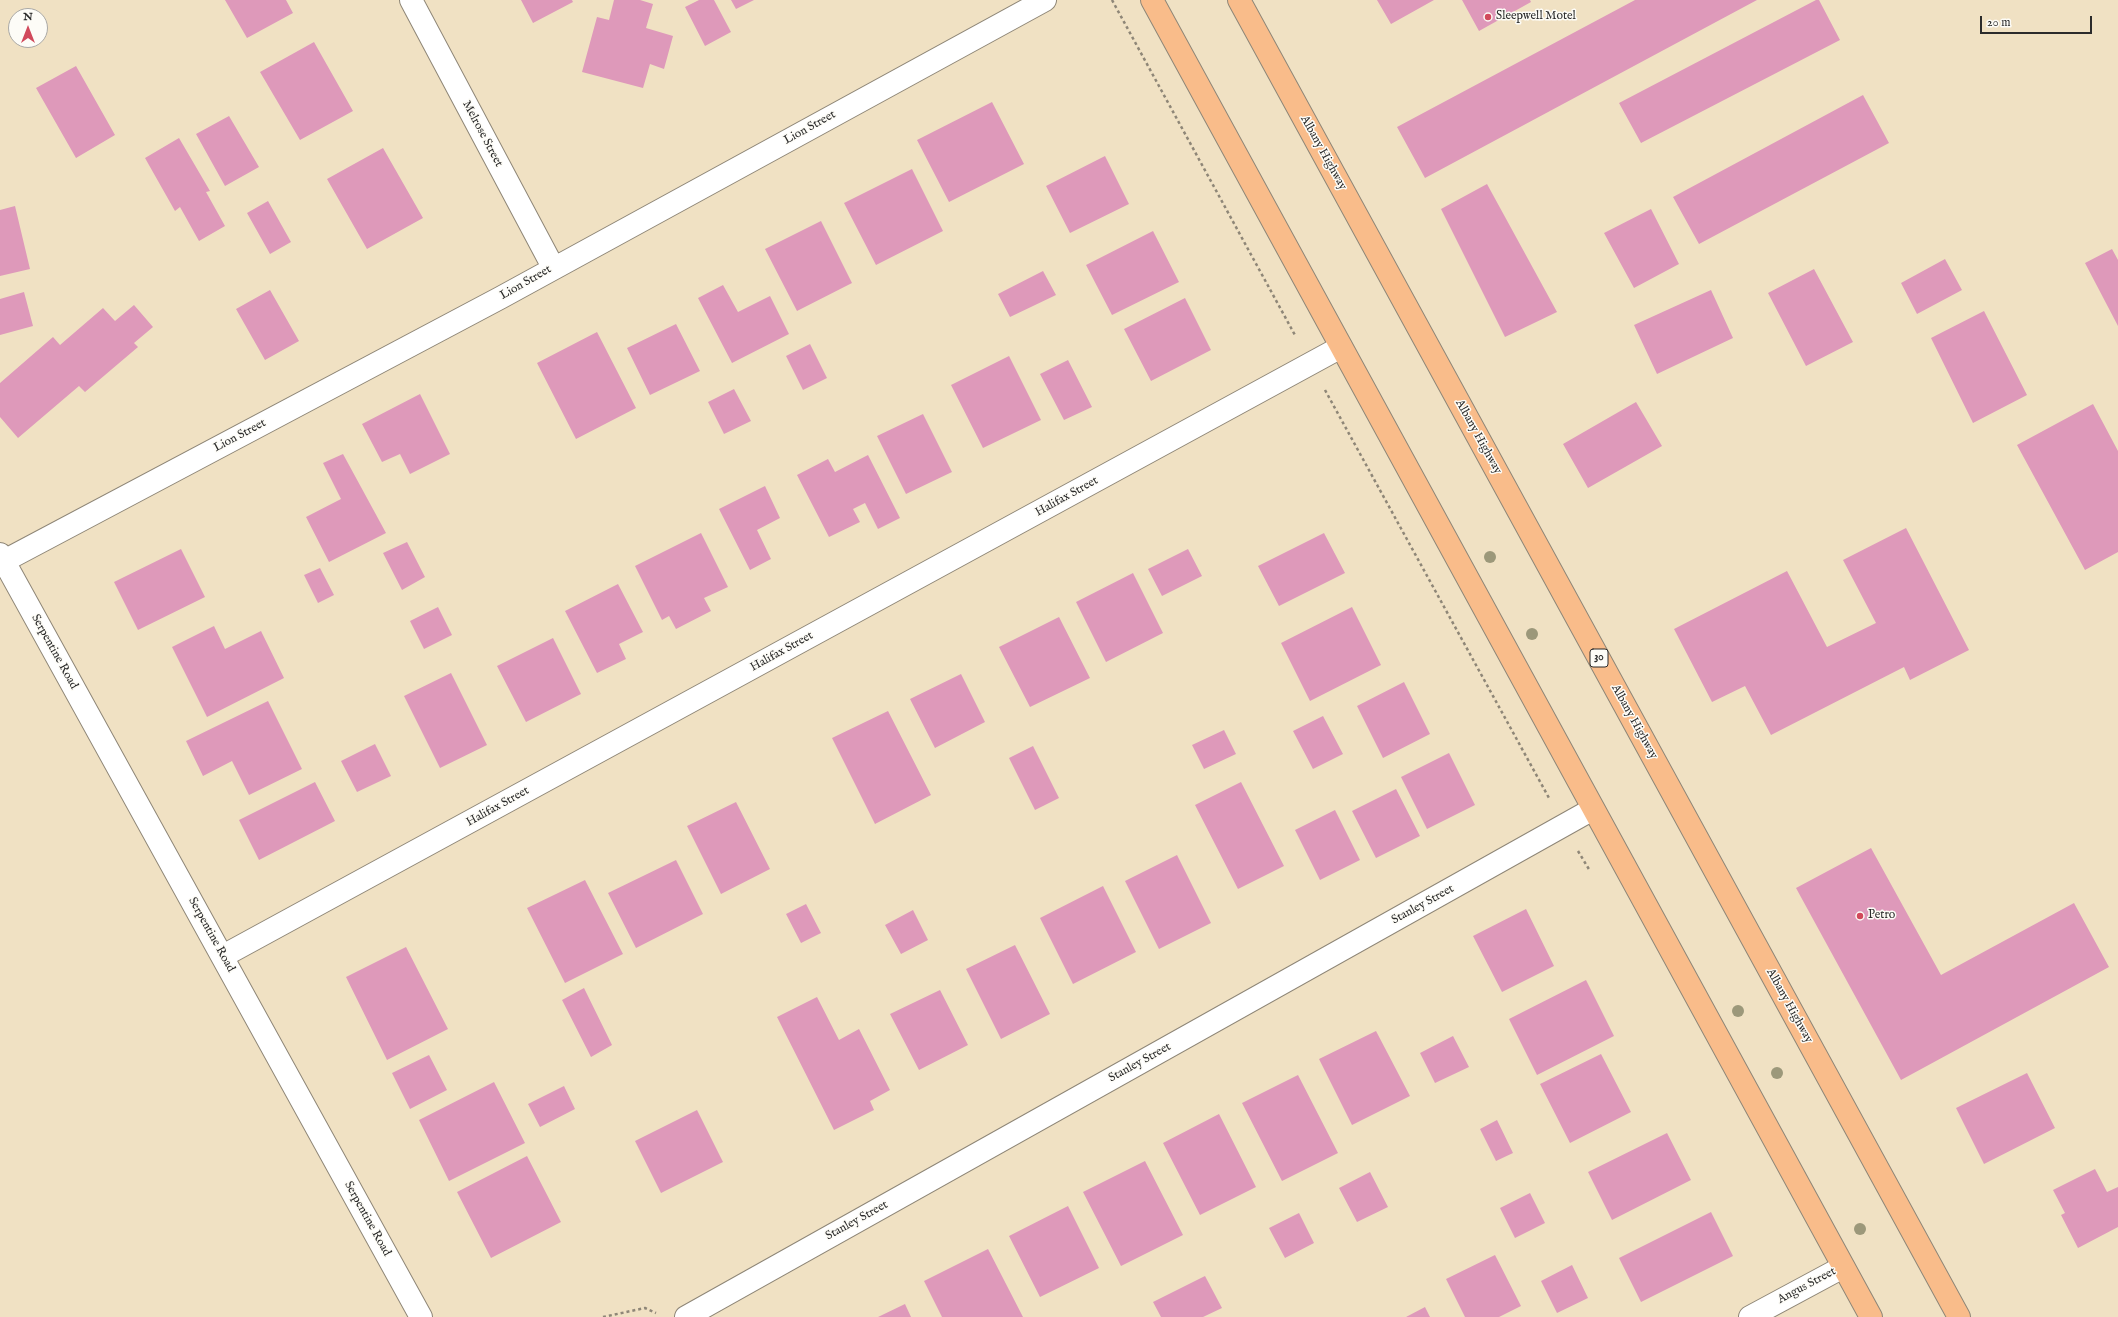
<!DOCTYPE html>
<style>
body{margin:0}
#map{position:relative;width:2118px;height:1317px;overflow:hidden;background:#f0e1c3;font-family:"IM FELL English",serif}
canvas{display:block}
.north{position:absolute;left:8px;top:8px;width:40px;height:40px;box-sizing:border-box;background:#fdfcf7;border:1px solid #a9a8a5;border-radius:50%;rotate:0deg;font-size:11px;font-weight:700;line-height:16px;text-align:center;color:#2b2b2b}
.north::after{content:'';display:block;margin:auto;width:14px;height:18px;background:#d1495b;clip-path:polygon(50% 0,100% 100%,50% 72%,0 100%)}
.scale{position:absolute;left:1980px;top:16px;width:112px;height:18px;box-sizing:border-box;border:2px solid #2b2b2b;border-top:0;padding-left:5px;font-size:12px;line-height:14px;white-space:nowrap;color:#2b2b2b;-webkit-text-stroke:3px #fdfcf7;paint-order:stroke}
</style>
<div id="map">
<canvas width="2118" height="1317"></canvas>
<div class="north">N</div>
<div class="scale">20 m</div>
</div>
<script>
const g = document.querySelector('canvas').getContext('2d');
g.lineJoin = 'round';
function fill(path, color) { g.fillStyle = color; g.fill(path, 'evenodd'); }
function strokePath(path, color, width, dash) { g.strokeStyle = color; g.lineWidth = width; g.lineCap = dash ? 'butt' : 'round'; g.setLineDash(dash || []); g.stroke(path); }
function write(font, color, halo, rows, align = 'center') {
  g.font = font + ' "IM FELL English",serif'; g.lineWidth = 3; g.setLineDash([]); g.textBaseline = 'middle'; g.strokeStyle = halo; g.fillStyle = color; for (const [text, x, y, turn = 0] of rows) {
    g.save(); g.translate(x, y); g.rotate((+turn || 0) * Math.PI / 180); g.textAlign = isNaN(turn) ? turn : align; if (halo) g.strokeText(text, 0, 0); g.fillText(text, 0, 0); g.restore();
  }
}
fill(new Path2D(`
 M225,0h61l7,13 -46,25z
 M521,0h51l1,2 -40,21z
 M614,0h26l13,4 -7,24 27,8 -9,33 -14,-5 -7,24 -61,-16 15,-55 12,3z
 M699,0h15l17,32 -26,14 -20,-39z
 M731,0h23l-18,9z
 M1377,0h57l-43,24z
 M1462,0h68l1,2 -52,29z
 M1635,0h122l-332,178 -28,-51z
 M1816,0h3l21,40 -199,103 -22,-40z
 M314,42l39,69 -53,29 -40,-68z
 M76,66l39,69 -39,23 -40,-70z
 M1863,95l26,48 -190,101 -26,-47z
 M992,102l32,62 -75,38 -32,-62z
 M229,116l30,51 -34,19 -29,-52z
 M179,138l31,53 -4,1 19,34 -26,15 -19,-34 -5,4 -30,-53z
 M383,148l40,70 -56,31 -40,-70z
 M1105,156l24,48 -59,29 -24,-47z
 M912,169l31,62 -67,34 -32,-62z
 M1487,184l70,128 -52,25 -64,-128z
 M268,201l23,41 -21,12 -23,-41z
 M15,206l15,63 -30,7v-66z
 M1651,209l28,55 -45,24 -30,-55z
 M821,221l31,62 -55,28 -32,-62z
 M1153,231l26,51 -67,33 -26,-50z
 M2112,249l6,11v66l-33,-63z
 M1945,259l17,31 -45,24 -16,-31z
 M1814,269l39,73 -47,24 -38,-73z
 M1043,271l13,24 -46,22 -12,-23z
 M723,285l15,27 32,-16 19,38 -57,29 -34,-65z
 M270,290l29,51 -34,19 -29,-51z
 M1711,290l22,48 -76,36 -23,-49z
 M24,292l9,34 -33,9v-36z
 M1185,298l26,52 -60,31 -27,-52z
 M134,305l19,22 -19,16 4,4 -53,45 -6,-6 -61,52 -18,-21v-34l53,-46 7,8 43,-37 12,13z
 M1984,311l43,84 -54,28 -42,-85z
 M676,324l24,47 -50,24 -23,-47z
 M597,332l39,76 -60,31 -39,-76z
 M810,344l17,34 -24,12 -17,-34z
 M1009,356l32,64 -58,28 -32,-63z
 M1068,360l24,47 -28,13 -24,-46z
 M734,389l17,32 -27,13 -16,-32z
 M420,394l30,60 -40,20 -10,-20 -18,8 -20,-38z
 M1636,402l26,44 -74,42 -25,-44z
 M2093,404l25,47v101l-33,18 -68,-125z
 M923,414l29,58 -46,22 -29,-58z
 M343,454l43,79 -57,29 -23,-45 35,-18 -18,-36z
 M868,455l32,63 -22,11 -13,-26 -12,6 7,13 -31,15 -32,-62 31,-16 7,13z
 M765,486l15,32 -23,12 14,29 -21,11 -31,-61z
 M1906,528l63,122 -59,30 -6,-13 -133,68 -26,-49 -33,16 -38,-73 113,-58 40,76 49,-24 -33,-63z
 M701,533l27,54 -24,11 7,13 -35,18 -7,-13 -7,4 -27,-54z
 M1324,533l21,40 -66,33 -21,-40z
 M407,542l18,35 -23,13 -19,-37z
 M181,549l24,48 -67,33 -24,-48z
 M1188,549l14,27 -40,20 -14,-27z
 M320,568l14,27 -16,8 -14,-28z
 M1133,573l30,60 -57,29 -30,-60z
 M618,584l25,48 -24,12 7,15 -29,14 -32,-62z
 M438,607l14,28 -28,14 -14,-28z
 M1352,607l29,58 -71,36 -29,-58z
 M1059,617l31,61 -60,29 -31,-60z
 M214,626l11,23 36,-18 23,47 -77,39 -35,-70z
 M553,638l28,56 -55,28 -29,-56z
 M451,673l36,72 -47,23 -36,-72z
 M961,674l24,48 -50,26 -25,-49z
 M1404,682l26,52 -47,24 -26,-52z
 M268,701l34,68 -53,26 -17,-34 -29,15 -17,-35z
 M888,711l43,84 -56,29 -43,-86z
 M1323,716l20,38 -30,15 -20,-38z
 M1224,730l12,24 -32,15 -12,-24z
 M375,744l16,32 -34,16 -16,-31z
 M1033,746l26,52 -24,12 -26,-52z
 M1449,753l26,52 -48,24 -26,-52z
 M315,782l20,39 -76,39 -20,-40z
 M1241,782l43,84 -46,23 -43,-84z
 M1396,789l24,47 -44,22 -24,-47z
 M736,802l34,67 -49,25 -34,-68z
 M1335,810l25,50 -40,20 -25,-50z
 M1871,848l70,127 133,-72 35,64 -208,113 -105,-192z
 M1177,855l34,68 -52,26 -34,-68z
 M676,860l27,54 -67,34 -28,-55z
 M585,880l38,74 -58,29 -38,-75z
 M1103,886l33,66 -63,32 -33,-66z
 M806,904l15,29 -20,10 -15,-29z
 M1526,909l28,57 -52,26 -29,-56z
 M913,910l15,30 -27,14 -16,-29z
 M1015,945l35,69 -49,25 -35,-70z
 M406,947l42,82 -61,31 -41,-83z
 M1586,980l28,56 -77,39 -28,-56z
 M584,988l28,57 -21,12 -29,-57z
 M940,990l28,55 -49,25 -29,-56z
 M817,997l22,43 20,-11 31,61 -20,11 4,9 -40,20 -57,-113z
 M1376,1031l34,65 -58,29 -33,-66z
 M1453,1036l16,31 -34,16 -15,-30z
 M1601,1054l30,58 -61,31 -30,-59z
 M429,1055l18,35 -37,19 -18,-36z
 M2027,1073l28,55 -71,36 -28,-56z
 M1298,1075l40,78 -56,28 -40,-78z
 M494,1082l31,61 -76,38 -30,-61z
 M564,1086l11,23 -35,18 -12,-23z
 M697,1110l26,52 -62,31 -26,-52z
 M1219,1114l37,73 -56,28 -37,-72z
 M1497,1120l16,33 -17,8 -16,-32z
 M1667,1133l24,47 -79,40 -24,-48z
 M527,1156l34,66 -70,36 -34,-66z
 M1145,1161l38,74 -62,31 -38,-74z
 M2095,1169l12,23 11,-5v40l-40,21 -17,-33 4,-2 -12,-23z
 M1370,1172l18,35 -31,15 -18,-34z
 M1530,1193l15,30 -30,15 -15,-30z
 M1068,1206l31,62 -59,29 -31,-61z
 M1711,1212l22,44 -92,46 -22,-44z
 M1299,1213l15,30 -29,15 -16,-30z
 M988,1249l35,68h-81l-18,-36z
 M1495,1255l26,51 -22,11h-34l-19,-38z
 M1572,1265l16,33 -31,15 -16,-32z
 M1205,1276l17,32 -19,9h-42l-8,-15z
 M905,1304l6,13h-33z
 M1425,1307l5,10h-24z`), '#de99ba');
const minor = new Path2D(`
 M411,0l142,267
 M4,561l496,-263 545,-298
 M223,956l1118,-609
 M686,1317l907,-508
 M1750,1317l93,-50`);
const tertiary = new Path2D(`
 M0,554l421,763`);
const trunk = new Path2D(`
 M1152,0l719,1317
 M1239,0l720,1317`);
strokePath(minor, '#8e8677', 24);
strokePath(tertiary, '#8e8677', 24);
strokePath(trunk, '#8e8677', 24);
strokePath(new Path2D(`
 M1112,0l184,337
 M1325,390l224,408
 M1578,851l12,20
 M603,1317l42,-9 11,5`), '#8e8677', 2.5, [3, 3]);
strokePath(minor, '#fff', 22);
strokePath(tertiary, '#fff', 22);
strokePath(trunk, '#f9bc8a', 22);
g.fillStyle = '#9c987a';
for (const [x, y] of [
 [1490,557],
 [1532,634],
 [1738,1011],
 [1777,1073],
 [1860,1229]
]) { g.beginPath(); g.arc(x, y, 6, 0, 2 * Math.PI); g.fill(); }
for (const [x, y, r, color] of [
 [1488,17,4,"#d1495b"],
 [1860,916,4,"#d1495b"]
]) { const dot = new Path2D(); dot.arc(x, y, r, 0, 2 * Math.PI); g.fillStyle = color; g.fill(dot); strokePath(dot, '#fdfcf7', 1.5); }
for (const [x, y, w] of [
 [1599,658,18]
]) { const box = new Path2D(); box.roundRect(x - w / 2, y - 9, w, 18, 3); g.fillStyle = '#fdfcf7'; g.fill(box); strokePath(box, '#2b2b2b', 1); }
write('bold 11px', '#2b2b2b', null, [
 ["30",1599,658]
]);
write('12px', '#2b2b2b', '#fdfcf7', [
 ["Sleepwell Motel",1496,17],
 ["Petro",1868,916]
], 'left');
write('12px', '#2b2b2b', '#fdfcf7', [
 ["Lion Street",810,128,-29],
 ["Melrose Street",482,134,62],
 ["Albany Highway",1323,153,61],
 ["Lion Street",526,283,-30],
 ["Lion Street",240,436,-28],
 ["Albany Highway",1478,437,61],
 ["Halifax Street",1067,497,-29],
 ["Serpentine Road",54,652,61],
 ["Halifax Street",782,652,-29],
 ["Albany Highway",1634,722,61],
 ["Halifax Street",498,807,-29],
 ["Stanley Street",1423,905,-29],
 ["Serpentine Road",211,935,61],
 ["Albany Highway",1789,1006,61],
 ["Stanley Street",1140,1063,-29],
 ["Serpentine Road",367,1219,61],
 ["Stanley Street",857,1221,-29],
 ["Angus Street",1807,1286,-28]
]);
</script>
